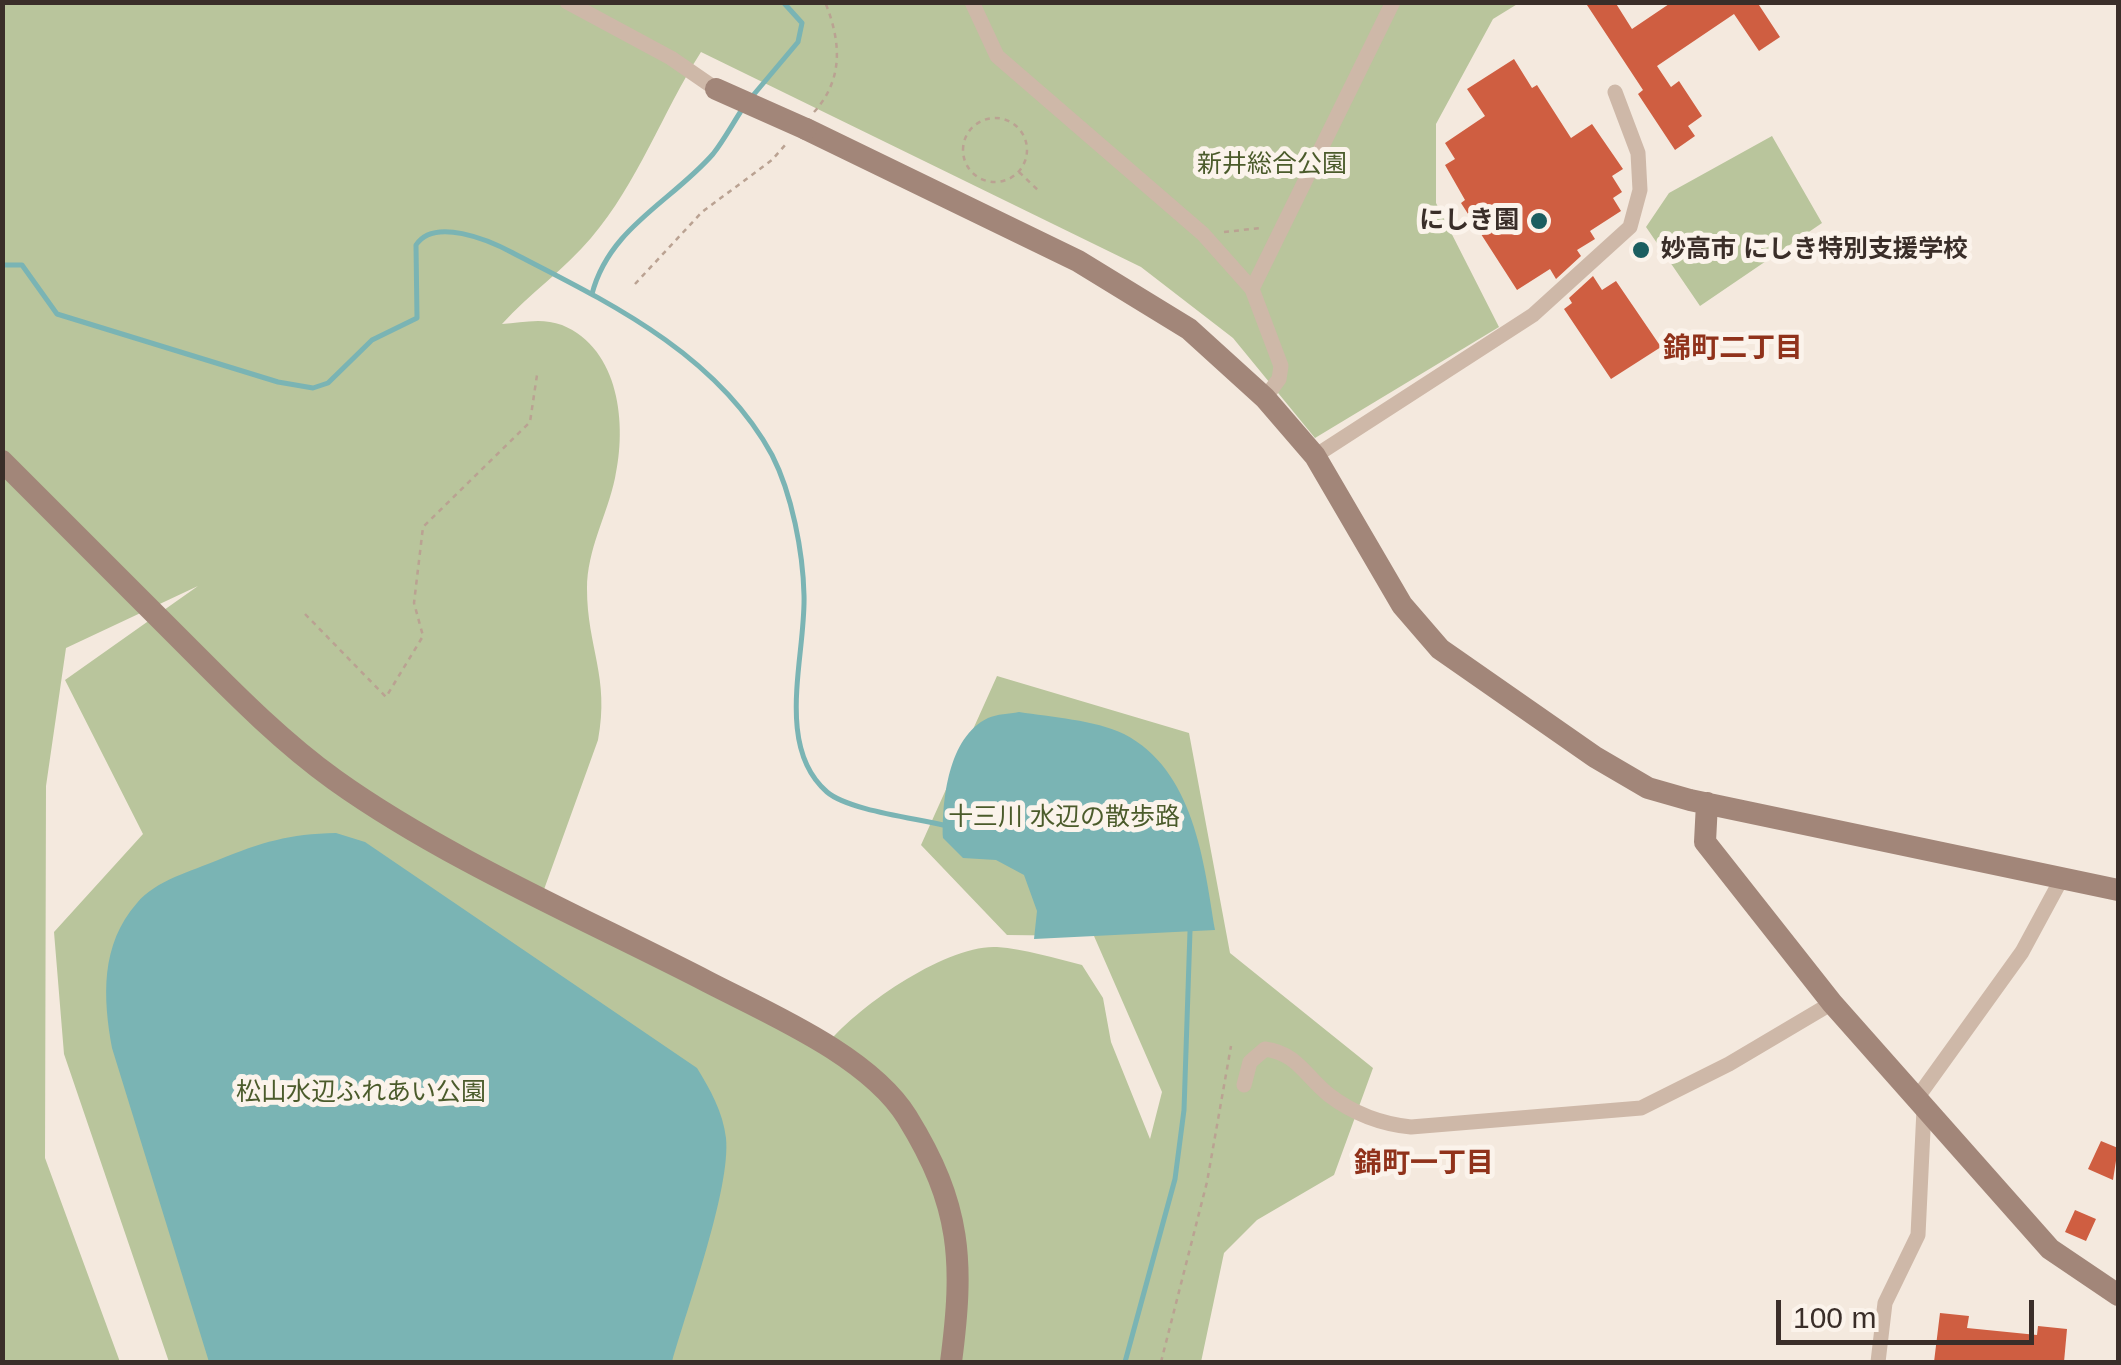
<!DOCTYPE html>
<meta charset="utf-8">
<style>
body{margin:0}
#map{position:relative;width:2121px;height:1365px;overflow:hidden;background:#f4e9de;font-family:Helvetica,sans-serif}
canvas{display:block}
.frame{position:absolute;inset:0;border:5px solid #3a2e29;pointer-events:none}
.scale{position:absolute;left:1776px;top:1300px;width:258px;height:45px;box-sizing:border-box;border:5px solid #3a2e29;border-top:0;padding-left:12px;font-size:30px;line-height:35px;white-space:nowrap;color:#3a2e29;-webkit-text-stroke:8px #fbf3eb;paint-order:stroke}
</style>
<div id="map">
<canvas width="2121" height="1365"></canvas>
<div class="frame"></div>
<div class="scale">100 m</div>
</div>
<script>
const g = document.querySelector('canvas').getContext('2d');
g.lineJoin = 'round';
function fill(path, color) { g.fillStyle = color; g.fill(path, 'evenodd'); }
function strokePath(path, color, width, dash) { g.strokeStyle = color; g.lineWidth = width; g.lineCap = dash ? 'butt' : 'round'; g.setLineDash(dash || []); g.stroke(path); }
function write(font, color, halo, rows, align = 'center') {
  g.font = font + ' Helvetica,"Noto Sans JP",sans-serif'; g.lineWidth = 10; g.setLineDash([]); g.textBaseline = 'middle'; g.strokeStyle = halo; g.fillStyle = color; for (const [text, x, y, turn = 0] of rows) {
    g.save(); g.translate(x, y); g.rotate((+turn || 0) * Math.PI / 180); g.textAlign = isNaN(turn) ? turn : align; if (halo) g.strokeText(text, 0, 0); g.fillText(text, 0, 0); g.restore();
  }
}
fill(new Path2D(`
 M3,3h1516l-26,16 -57,105v79l63,124 -184,111 -82,-100 -92,-71 -440,-215c-39,61 -63,131 -110,186 -26,31 -62,56 -89,86 19,-1 39,-7 60,1 58,24 65,100 53,153 -8,38 -28,71 -28,111 0,58 23,88 11,151l-56,155 283,152c29,-39 122,-103 172,-100 28,2 57,11 85,18l21,33 8,44 39,97 12,-47 -68,-156 -87,-1 -86,-90 76,-169 192,57 41,220 143,115 -39,107 -77,45 -33,33 -23,109h-1032l-105,-308 -10,-122 89,-98 -78,-154 133,-94 -132,62 -20,138 -1,372 75,204h-117z
 M1772,136l50,87 -122,83 -54,-79 23,-34z`), '#b9c59c');
fill(new Path2D(`
 M1019,712c32,5 76,8 105,22 70,36 80,128 91,196l-181,9 3,-28 -13,-36 -28,-15 -33,-2 -20,-20c-1,-37 5,-101 45,-120 9,-4 21,-4 31,-6z
 M336,833l29,9 332,226c13,21 26,44 29,70 5,51 -39,170 -54,224h-463l-97,-314c-9,-50 -12,-103 25,-145 19,-23 55,-32 81,-43 44,-18 71,-26 118,-27z`), '#7ab4b4');
strokePath(new Path2D(`
 M750,99l48,-57 4,-19 -19,-21
 M2,265h20l35,49 221,68 35,6 15,-5 44,-43 45,-22 -1,-73c18,-28 73,-5 97,8 97,50 204,101 259,202 20,39 31,97 32,140 2,60 -30,151 23,197 21,18 87,26 116,33
 M592,294c17,-66 79,-92 121,-140 11,-14 20,-31 30,-46
 M1125,1362l50,-183 9,-69 6,-179`), '#7ab4b4', 5);
fill(new Path2D(`
 M1585,2h30l17,27 40,-27h85l23,35 -21,14 -25,-37 -77,52 14,21 8,-6 23,35 -14,10 7,10 -20,14 -37,-56 5,-4z
 M1514,59l18,29 5,-3 34,53 21,-14 31,45 -11,7 10,16 -9,6 8,13 -31,20 5,8 -18,11 4,6 -25,23 -6,-10 -33,21 -56,-87 4,-3 -20,-35 10,-6 -10,-16 40,-27 -18,-27z
 M1593,276l9,14 14,-9 45,66 -50,32 -47,-70 8,-6 -3,-5z
 M2101,1141l17,7 -5,32 -25,-11z
 M2075,1210l21,9 -10,22 -21,-9z
 M1940,1313l29,3 -2,12 70,7 1,-9 29,3 -3,33h-130z`), '#cf5e41');
strokePath(new Path2D(`
 M814,112c30,-33 27,-71 11,-110
 M963 150a32 32 0 1 1 64 0a32 32 0 1 1-64 0Z
 M1019,172l21,20
 M1224,232l37,-4
 M635,284l67,-72 70,-52 14,-16
 M305,614l81,83 37,-61 -9,-33 9,-76 107,-105 7,-47
 M1161,1362l46,-180 24,-136`), '#baa292', 2.5, [5, 5]);
strokePath(new Path2D(`
 M567,2l104,56 45,31
 M972,2l25,54 206,178 49,55 29,77 -2,13 -14,19
 M1252,289l141,-287
 M1315,456l218,-141 97,-88 10,-37 -2,-37 -23,-61
 M1244,1085l6,-23 15,-13c32,4 41,28 64,46 25,19 52,29 82,32l230,-19 88,-44 103,-61
 M1917,1098l105,-146 40,-74
 M1878,1362l7,-59 33,-68 6,-126`), '#ceb8a8', 15);
strokePath(new Path2D(`
 M806,129l272,132 111,68 76,69 50,58 87,149 38,44 155,108 53,31 42,12 428,90
 M2,461c59,59 118,118 177,177 50,50 99,101 156,142 109,78 253,140 373,202 62,32 161,74 199,135 55,89 57,145 44,245
 M1707,803l-2,39 127,161 218,246 68,46`), '#a28679', 22);
strokePath(new Path2D(`
 M716,89l90,40`), '#a28679', 22);
for (const [x, y, r, color] of [
 [1539,221,10,"#1b5e60"],
 [1641,250,10,"#1b5e60"]
]) { const dot = new Path2D(); dot.arc(x, y, r, 0, 2 * Math.PI); g.fillStyle = color; g.fill(dot); strokePath(dot, '#fbf3eb', 4); }
write('25px', '#4b5b2b', '#fbf3eb', [
 ["新井総合公園",1272,165],
 ["十三川 水辺の散歩路",1064,818],
 ["松山水辺ふれあい公園",361,1093]
]);
write('bold 25px', '#3a2e29', '#fbf3eb', [
 ["にしき園",1519,221],
 ["妙高市 にしき特別支援学校",1661,250,"left"]
], 'right');
write('bold 28px', '#90321b', '#fbf3eb', [
 ["錦町二丁目",1733,349],
 ["錦町一丁目",1424,1164]
]);
</script>
